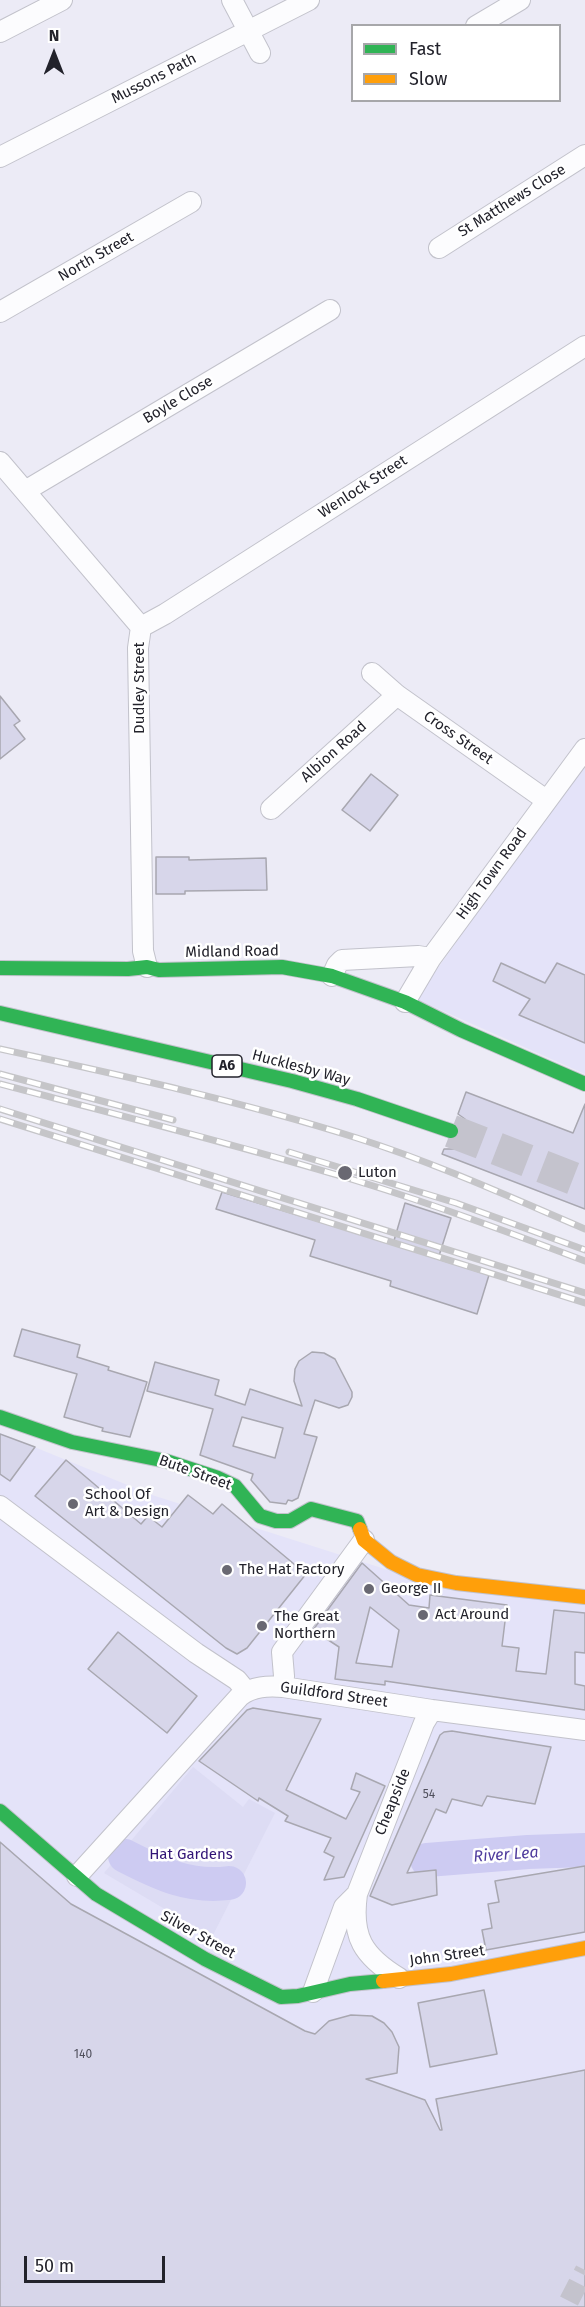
<!DOCTYPE html>
<style>
body{margin:0}
#map{position:relative;width:585px;height:2307px;overflow:hidden;background:#ecebf6;font-family:"Fira Sans",sans-serif}
canvas{display:block}
.legend{position:absolute;left:351px;top:24px;width:210px;height:78px;box-sizing:border-box;background:#fff;border:2px solid #a7a7aa;margin:0;padding:8px 10px;list-style:none;font-size:18px;color:#22222b}
.legend li{display:flex;align-items:center;gap:12px;height:30px}
.legend b{width:30px;border:2px solid #a7a7aa}
.north{position:absolute;left:24px;top:24px;width:60px;height:60px;-webkit-text-stroke:4px #fff;paint-order:stroke;rotate:0deg;font-size:16px;font-weight:700;line-height:24px;text-align:center;color:#22222b}
.north::after{content:'';display:block;margin:auto;width:21px;height:27px;background:#22222b;clip-path:polygon(50% 0,100% 100%,50% 72%,0 100%)}
.scale{position:absolute;left:24px;top:2256px;width:141px;height:27px;box-sizing:border-box;border:3px solid #22222b;border-top:0;padding-left:8px;font-size:18px;line-height:21px;white-space:nowrap;color:#22222b;-webkit-text-stroke:4px #fff;paint-order:stroke}
</style>
<div id="map">
<canvas width="585" height="2307"></canvas>
<ul class="legend">
<li><b style="height:8px;background:#30b455"></b>Fast</li>
<li><b style="height:8px;background:#ff9f0a"></b>Slow</li>
</ul>
<div class="north">N</div>
<div class="scale">50 m</div>
</div>
<script>
const g = document.querySelector('canvas').getContext('2d');
g.lineJoin = 'round';
function fill(path, color) { g.fillStyle = color; g.fill(path, 'evenodd'); }
function strokePath(path, color, width, dash) { g.strokeStyle = color; g.lineWidth = width; g.lineCap = dash ? 'butt' : 'round'; g.setLineDash(dash || []); g.stroke(path); }
function write(font, color, halo, rows, align = 'center') {
  g.font = font + ' "Fira Sans",sans-serif'; g.lineWidth = 5; g.setLineDash([]); g.textBaseline = 'middle'; g.strokeStyle = halo; g.fillStyle = color; for (const [text, x, y, turn = 0] of rows) {
    g.save(); g.translate(x, y); g.rotate((+turn || 0) * Math.PI / 180); g.textAlign = isNaN(turn) ? turn : align; if (halo) g.strokeText(text, 0, 0); g.fillText(text, 0, 0); g.restore();
  }
}
fill(new Path2D(`
 M585,760v314l-169,-75z
 M0,1433l152,62 280,89 153,19v704h-585z`), '#e4e3f9');
fill(new Path2D(`
 M193,1767l50,40 6,-8 26,14 -63,124 -108,-64z`), '#dddcf4');
strokePath(new Path2D(`
 M125,1856c35,18 64,32 104,27
 M427,1860l101,-8 57,-2`), '#cdcbf2', 34);
const building = new Path2D(`
 M0,696l20,25 -6,4 11,14 -25,20z
 M371,774l27,21 -28,36 -28,-21z
 M156,857h33v3l77,-2 1,32 -82,1v3h-29z
 M501,963l44,20 12,-20 28,12v68l-66,-28 11,-16 -37,-18z
 M466,1092l107,41 12,-29v105l-143,-55 2,-5h10l9,-4 5,-7 1,-11 -4,-8 -7,-5z
 M222,1192l171,52 12,-41 46,15 -13,41 51,16 -12,39 -87,-28 1,-5 -81,-25 5,-16 -99,-31z
 M22,1329l58,16 -3,12 32,10 -1,3 39,12 -17,55 -28,-6 1,-3 -39,-11 13,-43 -63,-18z
 M312,1352l12,1 11,6 17,33v5l-4,8 -9,3 -24,-8 -11,34 13,3 -19,61 -6,3 -4,-1 -2,4 -16,-2 -19,-22 2,-6 -53,-19 13,-46 -66,-18 8,-29 64,18 -4,15 30,10 5,-16 52,17 -8,-25 1,-12 4,-8zM242,1417l41,11 -8,30 -42,-12z
 M0,1434l35,13 -25,34 -10,-7z
 M66,1460l75,64 7,-8 14,11 26,-32 25,19 9,-10 84,70 -59,74 -10,6 -11,-6 -191,-152z
 M362,1563l47,42 20,3 1,-13 77,10 -5,41 17,2 -3,23 30,3 8,-64 31,3v40l-10,-1v32l10,2v24l-200,-29v4l-50,-6 4,-32 -26,-17zM370,1607l29,23 -7,37 -36,-4z
 M118,1632l79,64 -30,37 -79,-64z
 M253,1708l68,11 -35,71 60,29 14,-27 -9,-3 5,-16 29,13 -41,91 -20,3 10,-23 -10,-5 7,-14 -46,-17 3,-5 -29,-18 -1,3 -59,-40 48,-51z
 M452,1731l99,16 -16,57 -48,-8 -5,10 -30,-7 -6,14 -10,-4 -29,64 29,-3 1,25 -45,10 -22,-9 70,-161 4,-3z
 M0,1842l71,62 234,127 10,3 14,-13 22,-6 21,1 12,7 8,9 7,15 -2,26 -31,6 59,21 15,30h2l-6,-31 149,-29v237h-585z
 M585,1866v66l-99,18 -4,-20 10,-2 -4,-24 11,-2 -4,-21z
 M484,1990l13,64 -67,13 -12,-64z`);
fill(building, '#d7d6ea');
strokePath(building, '#a8a7b0', 1.5);
strokePath(new Path2D(`
 M569,2301l16,-31`), '#c4c3cd', 20, [20, 10]);
strokePath(new Path2D(`
 M451,1131l134,52`), '#c4c3cd', 33, [33, 16]);
const street = new Path2D(`
 M232,0l28,53
 M476,26l44,-26
 M0,32l62,-32
 M0,157l309,-157
 M439,248l146,-93
 M0,312l191,-110
 M0,462l141,165 -3,21 5,303 4,16
 M25,491l305,-181
 M141,627l24,-13 420,-268
 M372,673l25,22 149,105
 M271,809l126,-114
 M332,976l5,-11 5,-5 76,-4 13,2
 M405,1002l26,-44 154,-209
 M0,1506l196,147 41,27 9,11
 M283,1687l1,-11 -2,-24 82,-112
 M77,1876l163,-180c13,-10 28,-10 43,-9l149,23 153,20
 M399,1978c-36,-22 -48,-41 -42,-84l67,-171 8,-13
 M313,1992l31,-85 11,-11`);
const fast = new Path2D(`
 M0,968l128,1 19,-2 12,3 123,-3 50,9 73,26 56,28 124,54
 M0,1013l292,68 65,18 94,32
 M0,1417l72,25 94,19 52,17 17,8 25,30 16,5h14l21,-12 46,12 3,8
 M0,1811l96,83 109,65 76,38 17,-1 52,-12 33,-3`);
const slow = new Path2D(`
 M360,1529l4,11 27,22 26,13 39,8 129,14
 M383,1981l68,-7 134,-26`);
strokePath(street, '#c2c2cb', 22);
strokePath(fast, '#c2c2cb', 16);
strokePath(slow, '#c2c2cb', 16);
strokePath(street, '#fcfcfe', 20);
strokePath(fast, '#30b455', 14);
strokePath(slow, '#ff9f0a', 14);
const rail = new Path2D(`
 M0,1049c120,26 240,52 357,89 78,25 153,59 228,91
 M0,1074l173,46
 M0,1084c115,30 230,59 344,93 81,24 161,54 241,84
 M0,1109l585,184
 M0,1119l585,184
 M289,1152l167,51 129,47`);
strokePath(rail, '#c5c5c8', 7);
strokePath(rail, '#fff', 4.5, [14]);
for (const [x, y, r, color] of [
 [345,1173,8,"#696872"],
 [73,1504,6,"#696872"],
 [227,1570,6,"#696872"],
 [369,1589,6,"#696872"],
 [423,1615,6,"#696872"],
 [262,1626,6,"#696872"]
]) { const dot = new Path2D(); dot.arc(x, y, r, 0, 2 * Math.PI); g.fillStyle = color; g.fill(dot); strokePath(dot, '#fff', 2); }
write('12px', '#4f4f5b', null, [
 ["54",429,1795],
 ["140",83,2055]
]);
for (const [x, y, w] of [
 [227,1066,30]
]) { const box = new Path2D(); box.roundRect(x - w / 2, y - 11, w, 22, 4.5); g.fillStyle = '#fff'; g.fill(box); strokePath(box, '#22222b', 1.5); }
write('bold 14px', '#22222b', null, [
 ["A6",227,1066]
]);
write('15px', '#22222b', '#fff', [
 ["Mussons Path",154,79,-27],
 ["St Matthews Close",512,201,-32],
 ["North Street",96,257,-30],
 ["Boyle Close",178,400,-31],
 ["Wenlock Street",363,487,-33],
 ["Dudley Street",140,688,-90],
 ["Cross Street",458,738,35],
 ["Albion Road",334,752,-42],
 ["High Town Road",492,874,-54],
 ["Midland Road",232,952,-1],
 ["Hucklesby Way",301,1068,15],
 ["Bute Street",195,1473,20],
 ["Guildford Street",334,1695,8],
 ["Cheapside",393,1802,-68],
 ["Silver Street",198,1935,29],
 ["John Street",447,1956,-8]
]);
write('15px', '#22222b', '#fff', [
 ["Luton",358,1173],
 ["School Of",85,1495],
 ["Art & Design",85,1512],
 ["The Hat Factory",239,1570],
 ["George II",381,1589],
 ["Act Around",435,1615],
 ["The Great",274,1617],
 ["Northern",274,1634]
], 'left');
write('15px', '#311476', '#fff', [
 ["Hat Gardens",191,1855]
]);
write('italic 16px', '#503d9e', '#fff', [
 ["River Lea",506,1855,-4]
]);
</script>
